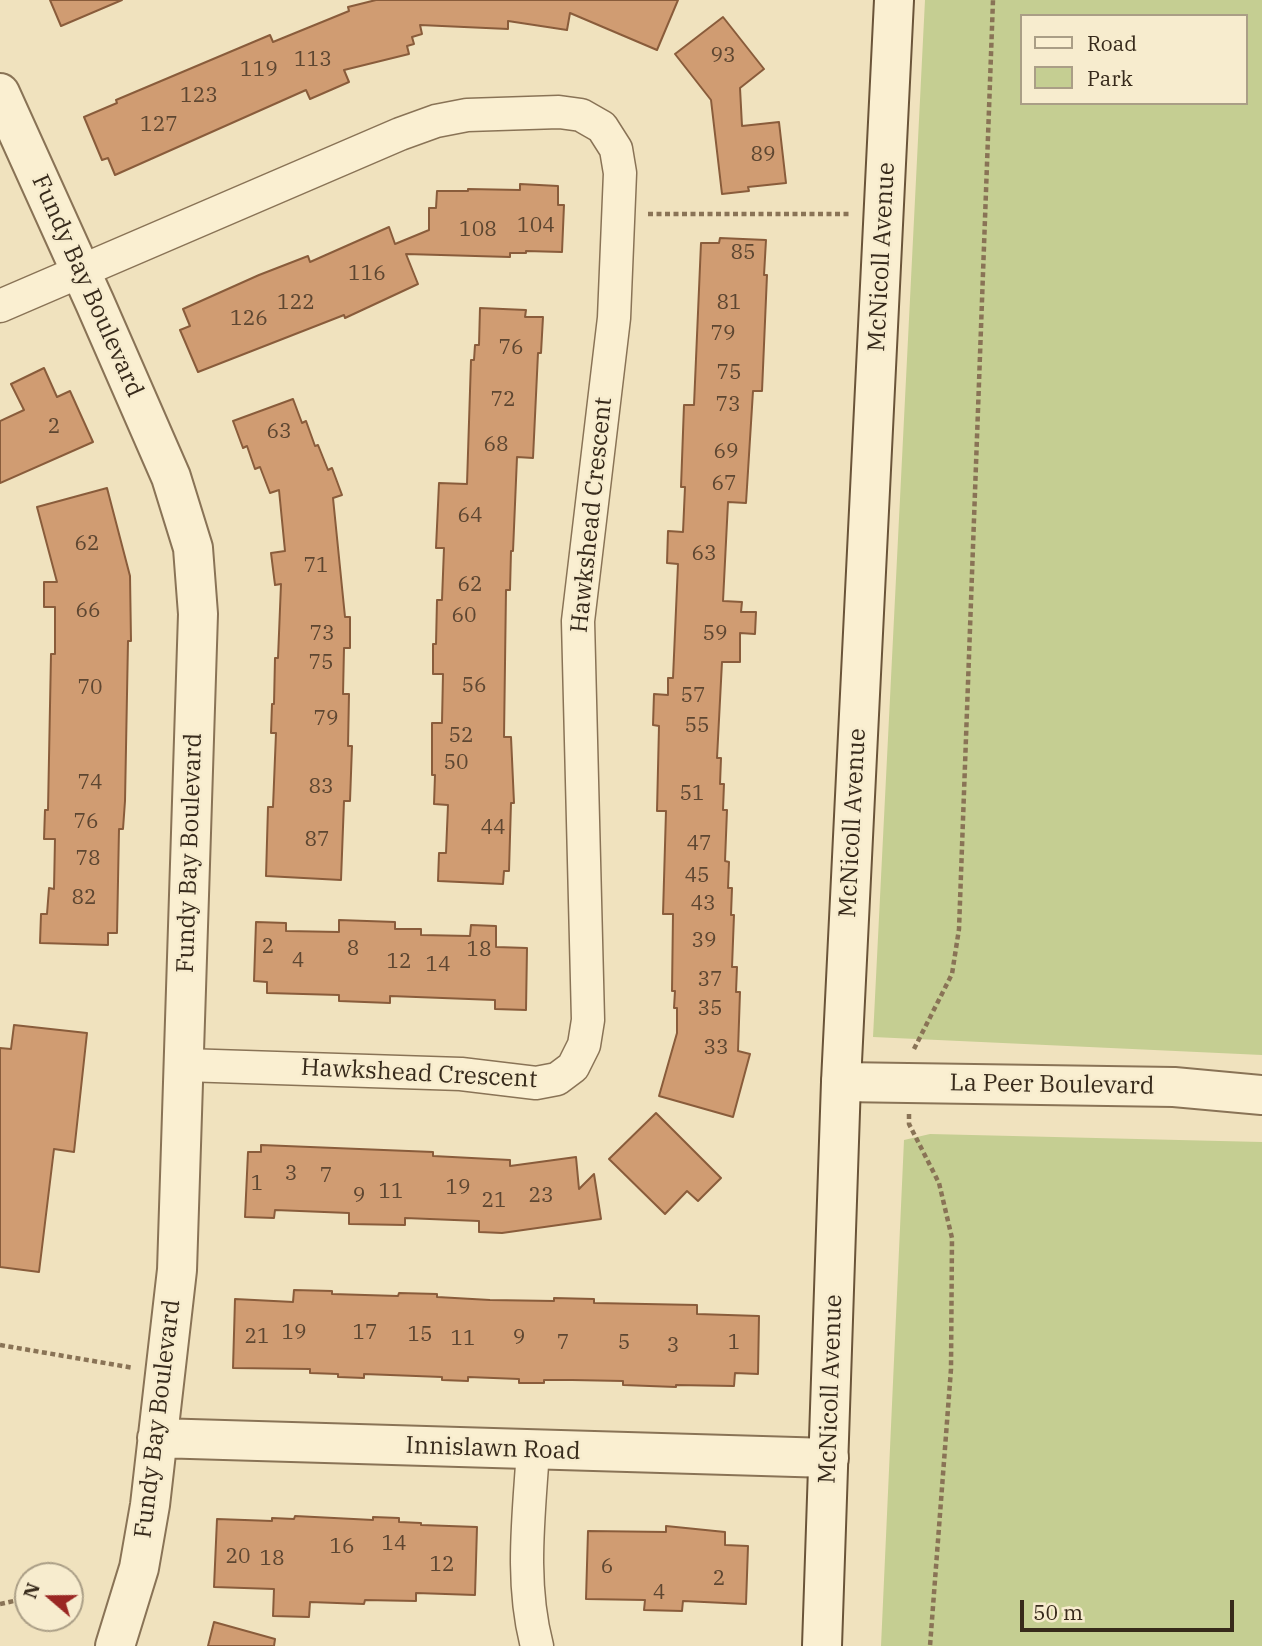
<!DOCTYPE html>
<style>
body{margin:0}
#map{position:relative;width:1262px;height:1646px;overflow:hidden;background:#f0e2be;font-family:"IBM Plex Serif",serif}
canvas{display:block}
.legend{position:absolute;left:1020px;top:14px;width:228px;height:91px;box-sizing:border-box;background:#f7ecce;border:2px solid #aa9e86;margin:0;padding:9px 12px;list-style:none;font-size:21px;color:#372a1b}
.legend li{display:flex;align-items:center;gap:14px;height:35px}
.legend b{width:35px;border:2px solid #aa9e86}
.north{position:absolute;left:14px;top:1562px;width:70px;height:70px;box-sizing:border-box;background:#f7ecce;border:2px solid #aa9e86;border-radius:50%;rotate:290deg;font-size:19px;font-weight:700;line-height:28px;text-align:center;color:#372a1b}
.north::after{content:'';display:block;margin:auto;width:24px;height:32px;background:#9a2723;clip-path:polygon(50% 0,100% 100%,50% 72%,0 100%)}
.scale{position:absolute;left:1020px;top:1600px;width:214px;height:32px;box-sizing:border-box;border:4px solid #372a1b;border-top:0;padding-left:9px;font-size:21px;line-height:24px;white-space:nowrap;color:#372a1b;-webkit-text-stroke:5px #f7ecce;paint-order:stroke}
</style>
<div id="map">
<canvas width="1262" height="1646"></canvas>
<ul class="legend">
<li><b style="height:9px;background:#faefd1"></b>Road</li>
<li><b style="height:19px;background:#c5ce92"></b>Park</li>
</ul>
<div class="north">N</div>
<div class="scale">50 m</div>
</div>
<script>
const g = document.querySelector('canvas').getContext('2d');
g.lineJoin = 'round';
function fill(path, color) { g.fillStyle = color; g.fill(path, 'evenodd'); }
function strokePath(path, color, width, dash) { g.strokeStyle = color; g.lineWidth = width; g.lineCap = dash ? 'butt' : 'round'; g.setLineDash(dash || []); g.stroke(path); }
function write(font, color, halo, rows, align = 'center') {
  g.font = font + ' "IBM Plex Serif",serif'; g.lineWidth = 5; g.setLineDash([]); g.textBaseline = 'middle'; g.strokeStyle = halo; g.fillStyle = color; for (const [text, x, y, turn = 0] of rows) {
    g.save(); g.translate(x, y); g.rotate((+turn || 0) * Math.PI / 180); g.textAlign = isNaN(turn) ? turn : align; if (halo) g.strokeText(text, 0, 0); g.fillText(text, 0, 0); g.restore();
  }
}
fill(new Path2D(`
 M925,0h337v1055l-389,-18zM1022,16h224v87h-224z
 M930,1134l332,8v504h-381l23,-506z`), '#c5ce92');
const building = new Path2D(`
 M50,0h72l-61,26z
 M376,0h302l-21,50 -87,-37 -3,17 -59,-9v8l-88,-4 2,9 -10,3 2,7 -7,2 2,8 -65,16 5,12 -39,17 -4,-9 -191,85 -7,-17 -6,2 -18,-43 33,-14 -1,-3 154,-65 3,7 76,-31 -1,-4z
 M723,17l41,52 -24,19 2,38 37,-4 7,61 -38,4 1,4 -27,3 -11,-94 -36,-46z
 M520,184l38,2v19h6l-2,47 -36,-1v2h-16v4l-104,-3 12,30 -73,34 -1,-3 -146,57 -18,-42 10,-4 -7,-17 76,-34 49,-19 2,6 79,-35 6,17 34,-14v-22h7l1,-17h31v-2l52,1z
 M720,238l46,2 -2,35h3l-5,116h-9l-7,112 -18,-1 -5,99 19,1 -1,10h15l-1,22 -15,-1v29h-18l-5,96h4l-1,26h4l-1,26h4l-2,51 4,1 -1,26h4l-1,27h3l-2,52h5l-1,25h4l-2,59 12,3 -17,63 -74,-21 18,-63v-25h-3l1,-17h-3l1,-77h-10l3,-103h-9l2,-85 -6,-1 1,-31 14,1v-17h5l5,-114 -11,-1 1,-32 15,1 2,-45h-4l3,-82h10l7,-162h18z
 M480,308l46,2 -1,7h18l-2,36h-3l-5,105 -16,-1 -4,94h-2l-1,39h-4l-2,147h7l3,66h-3l-2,68h-5l-1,13 -65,-3 1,-28h7l2,-48 -14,-1 1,-29h-3v-52h10l1,-49h-10v-30h3l1,-44h5l2,-52h-8l3,-65 28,1 4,-124h3l1,-15h4z
 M44,368l13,29 13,-6 23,51 -93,41v-62l24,-11 -13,-26z
 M293,399l9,24 4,-2 9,25 3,-1 10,25 4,-2 10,27 -9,3 12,119h5v31h-6l-1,46h6l-1,52h4l-2,55h-6l-3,79 -75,-4 2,-69h5l3,-74h-5l1,-29h2l1,-46h3l3,-74 -6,1 -4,-32 14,-2 -6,-61 -9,3 -10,-26 -5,2 -8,-23 -4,2 -10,-27z
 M107,488l23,88 1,65h-3l-3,160 -2,28h-4l-2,104h-9v12l-68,-2 1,-29h6l2,-26 5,1 1,-50h-11l1,-29h3l3,-156h4v-47h-11v-25h13l-20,-75z
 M339,920l56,2v7h26v6l49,1 1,-11 25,1v21l31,1 -1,62 -31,-1v-9l-105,-4v7l-51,-2v-6l-72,-2v-11l-13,-1 2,-59 30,1v8l53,1z
 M14,1025l73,8 -13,119 -20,-3 -15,123 -39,-5v-219l11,1z
 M656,1113l65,65 -23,23 -11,-10 -22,23 -56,-55z
 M261,1145l172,7v4l77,4v6l66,-9 3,32 15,-15 7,45 -99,14 -23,-1v-11l-74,-3v7l-56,-1v-11l-74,-3 -1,8 -29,-1 3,-65h13z
 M294,1290l38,1v3l66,2 1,-3 38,1v3l53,3 64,1v-3l40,1v4l103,2v9l62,2 -1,58 -23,-1 -1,13 -58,-1v2l-53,-2v-4l-51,-1h-28v3h-25v-4l-51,-2v4l-26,-1v-3l-78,-3v4l-26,-1v-3l-28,-1v-4l-77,-1 2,-69 58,3z
 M295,1516l78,4v-3l26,1v4l22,1v2l56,2 -2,68 -59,-2v8l-51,-1 -1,4 -54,-2 -1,15 -36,-1 1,-27 -60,-2 3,-68 55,2v-3l22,1z
 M666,1526l59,6v13l23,1 -2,58 -63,-3 -1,10 -38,-1 1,-10 -59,-1 2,-68 78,1z
 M214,1622l61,17 -1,7h-66z`);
fill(building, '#d09c72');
strokePath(building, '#895c3b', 2);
const minor = new Path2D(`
 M0,306l400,-172 36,-13 31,-6 92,-3 22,3 21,12 14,22 4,24 -6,145 -36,303 10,399 -4,25 -11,22 -16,12 -21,4 -75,-9 -277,-9
 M533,1450c-4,65 -13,132 4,196`);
const tertiary = new Path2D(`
 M0,93l95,210 76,174 22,71 5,66 -21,656 -27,235 -11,63 -24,78
 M841,1082l333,5 88,8
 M157,1438l672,20`);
const secondary = new Path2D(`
 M822,1646l19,-564 53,-1082`);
strokePath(minor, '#897356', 35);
strokePath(tertiary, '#897356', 42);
strokePath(secondary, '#6a5439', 42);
strokePath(new Path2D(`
 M648,214h204
 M914,1049l38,-75 7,-45 34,-929
 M909,1114v10l30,59 13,55 -1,131 -21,277
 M0,1345l134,23
 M0,1604l28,-6`), '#897356', 4.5, [5, 3.5]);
strokePath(minor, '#faefd1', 32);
strokePath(tertiary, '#faefd1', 38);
strokePath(secondary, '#faefd1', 38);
write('21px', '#5d4631', null, [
 ["93",723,56],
 ["113",313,60],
 ["119",259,70],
 ["123",199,96],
 ["127",159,125],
 ["89",763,155],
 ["104",536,226],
 ["108",478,230],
 ["85",743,253],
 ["116",367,274],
 ["122",296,303],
 ["81",729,303],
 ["126",249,319],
 ["79",723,334],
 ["76",511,348],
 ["75",729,373],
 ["72",503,400],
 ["73",728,405],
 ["2",54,427],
 ["63",279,432],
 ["68",496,445],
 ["69",726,452],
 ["67",724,484],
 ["64",470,516],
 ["62",87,544],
 ["63",704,554],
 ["71",316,566],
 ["62",470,585],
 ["66",88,611],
 ["60",464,616],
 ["73",322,634],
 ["59",715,634],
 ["75",321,663],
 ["56",474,686],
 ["70",90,688],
 ["57",693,696],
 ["79",326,719],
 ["55",697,726],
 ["52",461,736],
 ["50",456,763],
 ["74",90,783],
 ["83",321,787],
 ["51",692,794],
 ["76",86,822],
 ["44",493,828],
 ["87",317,840],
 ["47",699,844],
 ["78",88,859],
 ["45",697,876],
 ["82",84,898],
 ["43",703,904],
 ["39",704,941],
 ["2",268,947],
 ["8",353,949],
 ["18",479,950],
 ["4",298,961],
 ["12",399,962],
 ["14",438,965],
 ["37",710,980],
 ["35",710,1009],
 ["33",716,1048],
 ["3",291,1174],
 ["7",326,1176],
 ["1",257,1184],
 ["19",458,1188],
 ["11",391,1192],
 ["9",359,1196],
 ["23",541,1196],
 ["21",494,1201],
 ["19",294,1333],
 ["17",365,1333],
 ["15",420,1335],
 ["21",257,1337],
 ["9",519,1338],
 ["11",463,1339],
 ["7",563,1343],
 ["5",624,1343],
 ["1",734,1343],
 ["3",673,1346],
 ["14",394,1544],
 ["16",342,1547],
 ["20",238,1557],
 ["18",272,1559],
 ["12",442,1565],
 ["6",607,1567],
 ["2",719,1579],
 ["4",659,1593]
]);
write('24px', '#372a1b', '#f7ecce', [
 ["McNicoll Avenue",882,257,-87],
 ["Fundy Bay Boulevard",87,286,66],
 ["Hawkshead Crescent",592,515,-84],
 ["McNicoll Avenue",853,823,-87],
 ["Fundy Bay Boulevard",190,853,-88],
 ["Hawkshead Crescent",419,1074,3],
 ["La Peer Boulevard",1052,1085,1],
 ["McNicoll Avenue",831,1389,-88],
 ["Fundy Bay Boulevard",158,1419,-83],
 ["Innislawn Road",493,1449,2]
]);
</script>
